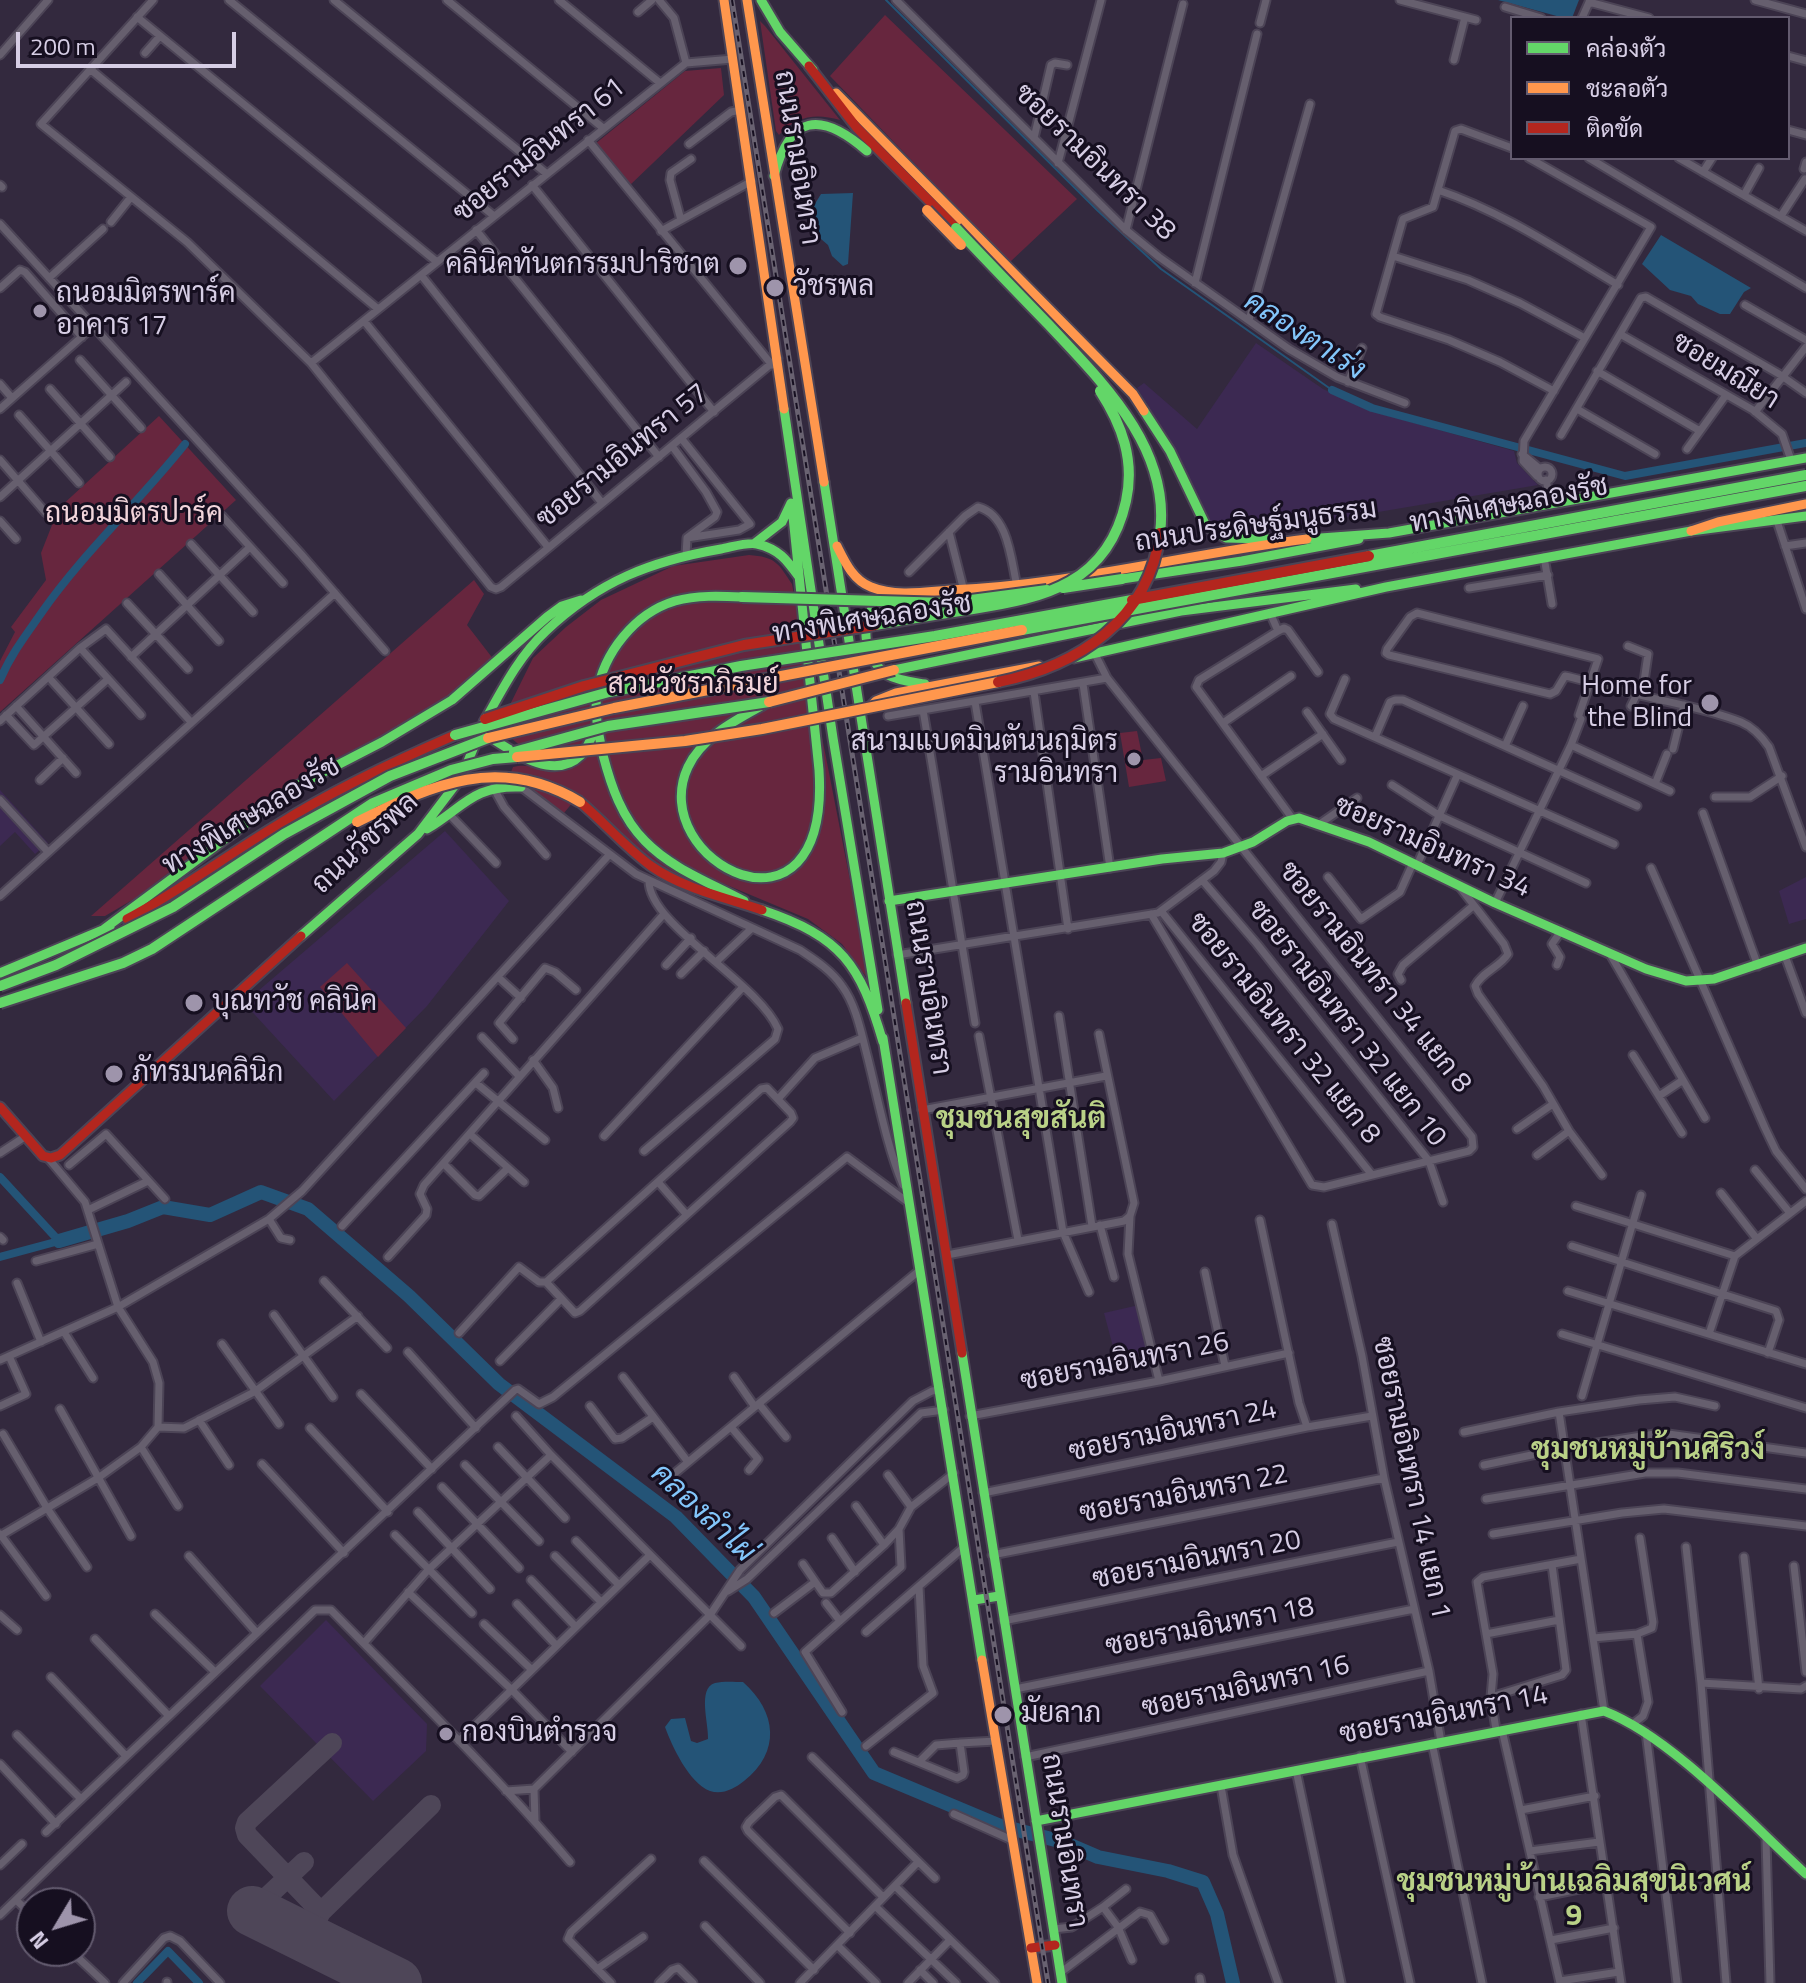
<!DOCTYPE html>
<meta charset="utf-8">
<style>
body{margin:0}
#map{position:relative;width:1806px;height:1983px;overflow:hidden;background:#33293e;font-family:"Titillium Web",Sarabun,sans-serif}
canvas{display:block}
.legend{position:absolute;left:1510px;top:16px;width:280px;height:144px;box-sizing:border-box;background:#160f20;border:2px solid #635b6f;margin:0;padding:10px 14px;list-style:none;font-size:24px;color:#d7cee5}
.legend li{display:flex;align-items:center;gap:16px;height:40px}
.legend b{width:40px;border:2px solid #635b6f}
.north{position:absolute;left:16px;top:1887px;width:80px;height:80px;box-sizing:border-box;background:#160f20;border:2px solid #635b6f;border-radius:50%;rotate:232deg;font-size:22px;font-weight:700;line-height:32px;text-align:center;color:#d7cee5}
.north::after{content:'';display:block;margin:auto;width:28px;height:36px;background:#9e94ab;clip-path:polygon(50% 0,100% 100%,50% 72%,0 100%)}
.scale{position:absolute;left:16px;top:32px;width:220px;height:36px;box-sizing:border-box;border:4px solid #d7cee5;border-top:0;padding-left:10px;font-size:24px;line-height:28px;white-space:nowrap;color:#d7cee5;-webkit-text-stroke:6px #160f20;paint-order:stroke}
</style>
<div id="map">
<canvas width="1806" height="1983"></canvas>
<ul class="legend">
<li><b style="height:10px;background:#63d668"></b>คล่องตัว</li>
<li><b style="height:10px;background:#ff974d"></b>ชะลอตัว</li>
<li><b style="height:10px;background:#b3261e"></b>ติดขัด</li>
</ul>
<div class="north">N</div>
<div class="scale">200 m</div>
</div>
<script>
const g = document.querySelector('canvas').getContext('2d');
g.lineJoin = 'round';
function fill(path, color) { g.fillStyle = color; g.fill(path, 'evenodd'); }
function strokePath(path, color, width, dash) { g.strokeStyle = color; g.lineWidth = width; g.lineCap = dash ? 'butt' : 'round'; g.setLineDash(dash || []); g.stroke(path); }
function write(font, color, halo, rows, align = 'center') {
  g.font = font + ' "Titillium Web",Sarabun,sans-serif'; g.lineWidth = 6; g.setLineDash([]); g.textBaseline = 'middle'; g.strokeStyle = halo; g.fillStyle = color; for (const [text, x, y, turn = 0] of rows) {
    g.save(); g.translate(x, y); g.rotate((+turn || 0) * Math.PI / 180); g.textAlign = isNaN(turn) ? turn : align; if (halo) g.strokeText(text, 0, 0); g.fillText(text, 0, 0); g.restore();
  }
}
fill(new Path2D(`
 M1256,343l67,46 45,21 146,41 3,12 21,22 -272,46 -34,5 -13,-3 -8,-9 -34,-71 -40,-65 7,-5 53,46z
 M0,790l48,53 -13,11 -20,-22 -15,14z
 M445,831l64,70 -82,105 -93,95 -90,-98z
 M1806,877v42l-17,5 -10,-33z
 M1139,1305l10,48 -33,5 -12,-45z
 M326,1620l101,104 -1,27 -53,50 -113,-115z`), '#3c2952');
fill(new Path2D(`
 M885,15l192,184 -67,63 -180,-186z
 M760,21l5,5 75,94c-25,-7 -43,-4 -61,15l-3,-4z
 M721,68l3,27 -95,91 -34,-42 90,-73z
 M159,416l77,84 -236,212v-51l15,-29 -4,-5 35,-47 -5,-27 11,-28 -5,-6z
 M749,555c27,2 29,8 43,29l78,398 -28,-38 -34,-25 -86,-36 -54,-11 -25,-17 -65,-59 -14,17 -42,-28 -11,-13 2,-5c26,-7 41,19 71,-9 -12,-2 -20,2 -32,1 -20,-1 -35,-17 -50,-28l-2,-6 33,-67 33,-31 35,-27 72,-34z
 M474,580l10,14 -17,31 27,35 -24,21 -65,44 -101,49 -40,27 -130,98 -29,17h-14z
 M1137,731l6,29 18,-2 5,23 -37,6 -9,-54z
 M347,963l59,65 -28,29 -58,-70z`), '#67263e');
fill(new Path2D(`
 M1498,0h81l-7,18h-8z
 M853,193l-5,71 -5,2 -11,-10 -4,-11 -14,-12 -1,-26 8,-13z
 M1661,235l90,53 -7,4 -14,22h-10l-22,-10 -7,-8 -21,-6 -28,-26z
 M743,1682c34,30 38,70 1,99 -10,8 -22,14 -34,10 -21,-8 -38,-45 -45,-64l6,-8 14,-1 6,23 6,2 11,-4c1,-15 -11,-51 7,-56 8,-2 20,-1 28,-1z`), '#245477');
strokePath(new Path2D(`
 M886,0l211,210 64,59 171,121`), '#245477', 2);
strokePath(new Path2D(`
 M1332,390l40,18 253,68 181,-33
 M0,680c11,-26 26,-45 42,-68 42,-60 97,-110 143,-168
 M0,1177l59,64 -59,16
 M137,1983l31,-32 31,32`), '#245477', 8);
strokePath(new Path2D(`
 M59,1241l69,-20 35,-14 47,8 51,-23 47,17 101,87 90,88 177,133 78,80 120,176 124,52 65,17 35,15 70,14 35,11 14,32 16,69`), '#245477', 14);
strokePath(new Path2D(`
 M332,1743l-85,79 -2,6 2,7 74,77 110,-107
 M252,1911l52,-49
 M308,1939l13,-27`), '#4e4658', 20);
strokePath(new Path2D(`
 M252,1911l145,72`), '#4e4658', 50);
const street = new Path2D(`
 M153,0l-112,124 146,118 124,121 180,224 5,2 5,-2 277,-229
 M229,0l265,216
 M334,0l213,174
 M447,0l156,128
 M559,0l101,83
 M659,0l15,18 12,45
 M896,0l230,230 33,27 130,92 48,28 68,26
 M1400,0l76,20
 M1755,0l51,14
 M1589,2l60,16
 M1505,7l36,11
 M638,12l14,-12
 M137,17l300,245
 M1582,18l8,-18
 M1260,23l6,-23
 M145,53l15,-17
 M0,55l48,-55
 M1788,56l18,5
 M1454,60l11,-43
 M90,69l288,240
 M1788,130l18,5
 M1034,138l17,-73 4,-2 12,2
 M588,140l184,225
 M689,144l42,-32 10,-2
 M1512,148l-51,-19 -6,2 -22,76 -30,12 -27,95 4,3 69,23 51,22 54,29
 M1529,158l122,69 -127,214 -1,20 14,15
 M1589,158l217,130
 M1679,158l127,73
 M1058,163l43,-163
 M1804,169l2,-7
 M1703,172l9,-14
 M0,185l2,2
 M532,185l182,227
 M1438,190c65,22 121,60 180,95
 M1744,195l15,-27
 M1781,216l24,-37
 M681,220l-11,-40 1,-7 20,-14
 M111,222l20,-25
 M0,224l301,330 84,97
 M476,230l183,227
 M1126,230l57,-226
 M661,231l91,-50
 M1393,256l75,24 52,23 65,35
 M421,275l181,228
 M49,278l54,-49
 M1195,283l62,-249
 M0,288l20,-18 5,2 57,65
 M1745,305l61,35
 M1249,320l61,-216
 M364,321l184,226
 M1620,334l133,76 29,24 9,26
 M80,360l61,68
 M311,363l375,-300 47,-4
 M1597,371l103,60
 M1348,382l14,-34
 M0,384l12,14
 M50,389l60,68
 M0,409l94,-83
 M1577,409l78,45
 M1755,412l51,-65
 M19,415l60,68
 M1561,435l80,-137 5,-1 133,77 27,19
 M681,438l69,86 -11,6 -52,8 -1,17
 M672,446l34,46 11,20 -2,5 -27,20
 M1687,449l39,-54
 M1522,454l18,15
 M0,460l46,53
 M1538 474a7 7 0 1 1 14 0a7 7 0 1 1-14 0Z
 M1546,480l5,23
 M0,497l126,-115
 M222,516l61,67
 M0,521l16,18
 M1777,521l29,88
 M949,532l15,59
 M191,544l62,68
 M1785,546l21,-3
 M1544,557l8,47
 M909,572l56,-56 13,-9c31,8 33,54 39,79
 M159,574l60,67
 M1469,588l79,-13
 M127,603l61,66
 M1271,615l7,16 -79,49 -3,7 96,131
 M1278,631l6,-3 4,2 30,42
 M1628,646l20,8 -6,41
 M83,651l58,64
 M1095,654l12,24 365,459 1,10 -4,4 -145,36 -12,-2 -161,-271
 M131,657l119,-110
 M1345,679l-15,35 4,5 280,125
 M52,681l57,63
 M1083,684l27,184
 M1034,692l34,237
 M975,702l88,530 26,60
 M16,706l60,67
 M1631,706l6,-12
 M923,710l52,313
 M1307,712l34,48
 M6,715l28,30 74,-66
 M1579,715l19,-56 -181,-46 -7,4 -23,32 -1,4 3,2 161,39 6,-3 9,-15c27,6 53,14 79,20 33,8 67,14 97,26 12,5 21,15 28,25l37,100
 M888,716l219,-38
 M0,721l80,-73 26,-19 85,93
 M1223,723l68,-47
 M1375,737l15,-35 5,-2h8l234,106
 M1571,745l99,46
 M1505,746l18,-40
 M1673,749l11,-44
 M1261,776l62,-42
 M40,780l23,-22
 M1655,784l12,-30
 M1392,785l48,31 146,67
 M520,786l116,88 164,76c15,10 31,20 42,36 14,19 19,46 25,69 11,43 19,89 36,130
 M493,787l11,20 42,48
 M1715,797h35l32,-21
 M0,800l48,52
 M1703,813l55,153
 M450,815l46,48
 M1321,823l36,-25
 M1417,865l40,-89
 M1651,868l114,260 11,23 30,38
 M1328,877l33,42 39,-27 13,-29
 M1202,880l55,64 172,217 14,41
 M1459,886l45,58 4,10c-8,13 -26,18 -33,32l3,8 65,92 26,45 33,44
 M0,896l335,-303
 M1495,903l76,-158 10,-26
 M1161,911l211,264
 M1610,954l95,164
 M897,955l261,-42 56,-42 7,-9 2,-9
 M1785,956l21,57
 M716,962l35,-33
 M666,965l25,-27
 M1557,965l3,-8 -8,-13 9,-13
 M681,974l23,-23
 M498,977l23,21
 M1401,980l-3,-6 5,-9 70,-59
 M1059,1016l33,210
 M1099,1034l35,169 -4,13 -2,38 31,127
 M979,1036l39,204
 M482,1037l37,39
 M513,1039l-14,-16 46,-55 10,4 21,18
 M1633,1055l49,78
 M533,1060l20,28 5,20
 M476,1083l69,57
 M1659,1096l24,-16
 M778,1099l37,-41 47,-20
 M922,1110l184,-34
 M1517,1129l36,-25
 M470,1134l54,48
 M604,1136l139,-149
 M644,1151l131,-112 3,-10c-20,-47 -131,-105 -129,-149
 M0,1153l26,-17
 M1537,1155l32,-24
 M444,1164l31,31 4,1 29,-28
 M69,1165l37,-31 59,65
 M1755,1170l35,43
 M658,1182l28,32
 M1721,1193l36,46
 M1576,1206l159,50
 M88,1210l60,-29
 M269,1219l12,19 9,2
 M1260,1220l39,183 8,24
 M1332,1224l30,132 22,122 45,193 12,71
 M1100,1225l14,52
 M342,1226l142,-153
 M0,1237l3,3
 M1572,1246l204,65 3,9 -11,33
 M947,1255l177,-34 6,-5
 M388,1257l38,-42 1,-6 -7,-15 4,-9 239,-270
 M36,1261l62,-17
 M1205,1272l20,94
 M324,1281l63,67
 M17,1283l24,59
 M1568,1291l238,73
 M274,1315l59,82
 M64,1332l29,46
 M459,1333l60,-66 20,15h7l29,31 5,-2 210,-189 3,-4 -2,-5 -24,-25 -6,1 -215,193
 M1562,1334l244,74
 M1709,1334l26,-78 71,-55
 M222,1344l57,80
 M408,1352l68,76
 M0,1360l118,-53 151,-88 33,-28 307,-336
 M500,1361l61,-62
 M623,1377l65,85
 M734,1377l21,30
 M361,1394l71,75
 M1582,1396l59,-201
 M759,1404l27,33
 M0,1406l26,-12 -17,-38
 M590,1406l25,33 7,-1 31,-21
 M60,1409l71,127
 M1559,1412l45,299
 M516,1416l35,39 190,191
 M970,1416l189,-35 130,-28
 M199,1420l30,45
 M158,1427l26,1 70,-36 104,-76
 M731,1427l27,32 -9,11
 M310,1428l78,84
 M1464,1432l95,-20 80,-12 36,-3 40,9
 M3,1434l44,74 40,59
 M141,1447l37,59
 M498,1447l67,71
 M262,1464l82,89
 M465,1465l74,76
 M1484,1465l81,-17 96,-15 145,20
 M888,1475l23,32
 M669,1478l251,-208
 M442,1487l77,81
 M983,1493l324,-66 65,-11
 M1486,1499l159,-26h33l128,16
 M856,1506l28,39
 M418,1512l72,77
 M0,1534l46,62
 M1493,1534l129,-21 42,-4 142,17
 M395,1535l77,78
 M0,1536l98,-58 43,-31 17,-20 1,-44 -6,-21 -35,-55 -33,-105 -37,-44
 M832,1538l23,34
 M576,1541l42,43
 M1686,1547l15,136 25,300
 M992,1555l392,-77
 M189,1556l67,76
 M555,1556l45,45
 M1744,1557l15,132
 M803,1564l20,29h8l53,-48 15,-16 12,-22 43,-34
 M1794,1566l12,106
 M531,1580l44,46
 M728,1591l19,-12 174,-166 23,-3
 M408,1592l104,98 60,62
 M826,1603l14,18
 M517,1604l39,41
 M774,1613l41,-31
 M155,1614l59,57
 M0,1615l17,15
 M1003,1621l395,-79
 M484,1624l47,45
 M866,1632l98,-85
 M1486,1634l73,-14
 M1593,1638l44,-4 15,-6 1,-6 -13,-84
 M95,1639l73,76
 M364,1643l64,-73 123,-115
 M51,1677l75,79
 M1701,1683l100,6 5,-3
 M1015,1689l399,-80
 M1491,1697l71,-22 4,-5 -14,-105
 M842,1712l-37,-60 96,-85 -2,-38
 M1581,1714l40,269
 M1634,1723l9,-7 5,-14 -11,-68
 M1496,1730l-5,-33 2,-23 -16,-92 6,-5 98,-18
 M1502,1730l58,253
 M1646,1732l31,251
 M17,1735l64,64
 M459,1741l191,-186
 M1432,1743l50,240
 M866,1746l67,-53 -10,-27 -4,-80
 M894,1752l63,26 6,-3 1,-3 -4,-29 36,-2
 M1360,1756l50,227
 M812,1757l123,121
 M1025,1757l404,-86
 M919,1762l17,-17 24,-2
 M0,1764l56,60
 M1296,1770l45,213
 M1221,1786l12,69 45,128
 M506,1791l28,-2
 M1521,1810l74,-14
 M954,1814l58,26
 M535,1821l-1,-32 176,-174 30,-45 173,-169 19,-10 8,-1
 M46,1832l469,-442 3,-1 21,15 14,-7 294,-240 62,46
 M1766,1839l4,144
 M1530,1851l69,-9
 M704,1861l110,109
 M0,1865l22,-21
 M895,1886l100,97
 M1126,1889l-23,18 15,20 14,33
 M1539,1897l65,-13
 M16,1900l16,15
 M875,1906l81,77
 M0,1915l315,-305h16c81,83 164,164 239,252
 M705,1926l55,57
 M1053,1929l19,-2 31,-20
 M850,1933l-102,-102 -2,-4 3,-5 26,-25 6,-2 102,102
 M1551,1940l63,-12
 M837,1945l39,38
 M71,1951l34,32
 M597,1969l46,-32
 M920,1970l13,13
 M1060,1973l80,-61 10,3 14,25
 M1200,1978l1,5
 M1560,1981l59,-9
 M123,1983l41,-45 6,-2 10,5 40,42
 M167,1983v-1
 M611,1983l-43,-44 3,-7 80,-73
 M659,1983l13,-13 6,-2 15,15
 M800,1983l118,-121
 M908,1983l42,-43`);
const fast = new Path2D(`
 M761,0l19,32 33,38
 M774,176c16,-61 46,-66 93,-25
 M784,409l49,329 45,272
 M1144,411l26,40 36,75 20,12 41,1
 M824,482l82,521
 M1307,539l82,-6 417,-75
 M755,543l27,-21 9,-19
 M1122,579l120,-18 117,-22
 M742,597c-22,-1 -45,-2 -67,4 -40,12 -72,52 -78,93 -3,20 2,42 6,61 8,31 19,63 42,86 27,28 66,42 99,60
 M881,598c-23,19 -19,61 7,77 11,6 25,7 37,9
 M1074,658l312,-71 305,-56 115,-15
 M894,670l287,-59 175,-22
 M763,705c-27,15 -61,32 -75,62 -44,94 143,192 131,3l-27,-263
 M484,722c18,-32 35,-66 62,-91 53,-50 105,-70 175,-82 11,-2 26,-7 36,-5 22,5 30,16 42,33
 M488,736c25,16 66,46 93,19 8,-8 11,-20 15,-29
 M427,829c37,-22 46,-44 94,-42
 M889,901l273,-42 61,-6 30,-11 34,-21 12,-3 70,24 126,61 151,66 40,12 28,-2 92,-31
 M762,910c80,27 98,54 121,132
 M104,929l191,-142 87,-45 70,-42 95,-83 15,-11 19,-6
 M301,936l117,-102 44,-58 15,-37
 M0,973l110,-46
 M883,1038l99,622
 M962,1353l100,630
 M974,1600l25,-4
 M1036,1821l568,-110c68,26 147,113 202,163`);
const slow = new Path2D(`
 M724,0l60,409
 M747,0l77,482
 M836,93l297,301 11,17
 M1691,531l27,-9 88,-18
 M837,546c8,16 16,34 34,41 24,10 54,5 79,3 121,-5 237,-36 357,-51
 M870,707l6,-6 20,-8 143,-27
 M982,1660l55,323`);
const jam = new Path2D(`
 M809,66l48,62 99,100
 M580,802c24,20 45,45 71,64 33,23 73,31 111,44
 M127,919c53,-28 100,-64 152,-95 56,-35 116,-63 176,-89
 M906,1003l56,350
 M0,1107l43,49 8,2 9,-3 241,-219
 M1031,1948l24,-3`);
strokePath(street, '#4c4456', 11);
strokePath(fast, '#4c4456', 13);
strokePath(slow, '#4c4456', 13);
strokePath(jam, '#4c4456', 13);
strokePath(street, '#665f6e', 7);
strokePath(fast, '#63d668', 9);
strokePath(slow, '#ff974d', 9);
strokePath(jam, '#b3261e', 9);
const rail = new Path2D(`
 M732,0l316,1983`);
strokePath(rail, '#696271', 5);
strokePath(rail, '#160f20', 2, [6]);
const fastBridge = new Path2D(`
 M956,228c31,33 62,65 93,97 53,57 122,123 111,208
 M1369,556l437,-81
 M1063,588l59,-9
 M742,597l206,6 99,-13
 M875,625c33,-6 65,-11 98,-16 72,-11 135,-26 153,-108 9,-41 -4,-76 -26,-110
 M1022,630l784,-144
 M455,735l154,-43 132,-26 194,-30 197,-36
 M514,752l94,-26 161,-24
 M0,986l56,-21 117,-58 111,-73 106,-58 98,-38
 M0,1003l123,-40 29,-14 221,-146 78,-33 42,-11 24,-2`);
const slowBridge = new Path2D(`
 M927,210l34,35
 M769,702l125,-32
 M488,738l126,-30 408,-78
 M517,757l168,-16 77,-12 236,-47
 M357,822c76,-38 143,-68 223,-20`);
const jamBridge = new Path2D(`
 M1132,600l237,-44
 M998,682c80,-16 151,-62 162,-149
 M485,719l99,-33 160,-41 131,-20`);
strokePath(fastBridge, '#4c4456', 14, []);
strokePath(slowBridge, '#4c4456', 14, []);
strokePath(jamBridge, '#4c4456', 14, []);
strokePath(fastBridge, '#63d668', 10);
strokePath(slowBridge, '#ff974d', 10);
strokePath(jamBridge, '#b3261e', 10);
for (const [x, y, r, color] of [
 [738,266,10,"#9e94ab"],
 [775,288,10,"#9e94ab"],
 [40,311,8,"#9e94ab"],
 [1710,703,10,"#9e94ab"],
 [1134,759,8,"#9e94ab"],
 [194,1003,10,"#9e94ab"],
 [114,1074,10,"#9e94ab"],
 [1003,1715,10,"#9e94ab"],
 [446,1734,8,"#9e94ab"]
]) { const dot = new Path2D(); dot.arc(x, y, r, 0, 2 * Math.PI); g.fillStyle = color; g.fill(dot); strokePath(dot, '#160f20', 3); }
write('28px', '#d7cee5', '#160f20', [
 ["ซอยรามอินทรา 61",540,151,-39],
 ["ถนนรามอินทรา",796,158,81],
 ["ซอยรามอินทรา 38",1094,163,44],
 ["ซอยมณียา",1725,372,32],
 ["ซอยรามอินทรา 57",623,457,-39],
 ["ทางพิเศษฉลองรัช",1509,506,-11],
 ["ถนนประดิษฐ์มนูธรรม",1256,527,-8],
 ["ทางพิเศษฉลองรัช",872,620,-9],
 ["ทางพิเศษฉลองรัช",252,817,-31],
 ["ถนนวัชรพล",366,844,-43],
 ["ซอยรามอินทรา 34",1432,848,24],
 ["ซอยรามอินทรา 34 แยก 8",1374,978,51],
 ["ถนนรามอินทรา",927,988,81],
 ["ซอยรามอินทรา 32 แยก 10",1346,1024,52],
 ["ซอยรามอินทรา 32 แยก 8",1283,1029,51],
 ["ซอยรามอินทรา 26",1125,1363,-11],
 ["ซอยรามอินทรา 24",1173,1432,-12],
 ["ซอยรามอินทรา 14 แยก 1",1410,1478,78],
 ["ซอยรามอินทรา 22",1184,1495,-11],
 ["ซอยรามอินทรา 20",1197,1561,-11],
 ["ซอยรามอินทรา 18",1210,1628,-11],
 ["ซอยรามอินทรา 16",1246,1688,-12],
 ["ซอยรามอินทรา 14",1444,1716,-11],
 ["ถนนรามอินทรา",1063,1841,81]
]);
write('28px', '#d7cee5', '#160f20', [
 ["คลินิคทันตกรรมปาริชาต",720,266,"right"],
 ["วัชรพล",793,288],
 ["ถนอมมิตรพาร์ค",56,295],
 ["อาคาร 17",56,327],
 ["Home for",1692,687,"right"],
 ["the Blind",1692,719,"right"],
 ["สนามแบดมินตันนฤมิตร",1118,743,"right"],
 ["รามอินทรา",1118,775,"right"],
 ["บุณทวัช คลินิค",212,1003],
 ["ภัทรมนคลินิก",132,1074],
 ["มัยลาภ",1021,1715],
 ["กองบินตำรวจ",462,1734]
], 'left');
write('28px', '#f2d5db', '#160f20', [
 ["ถนอมมิตรปาร์ค",134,515],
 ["สวนวัชราภิรมย์",693,686]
]);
write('italic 30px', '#83c6fb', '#160f20', [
 ["คลองตาเร่ง",1304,337,33],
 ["คลองลำไผ่",702,1514,43]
]);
write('bold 30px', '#b9d187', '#160f20', [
 ["ชุมชนสุขสันติ",1021,1121],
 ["ชุมชนหมู่บ้านศิริวง์",1648,1452],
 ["ชุมชนหมู่บ้านเฉลิมสุขนิเวศน์",1574,1884],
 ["9",1574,1918]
]);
</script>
